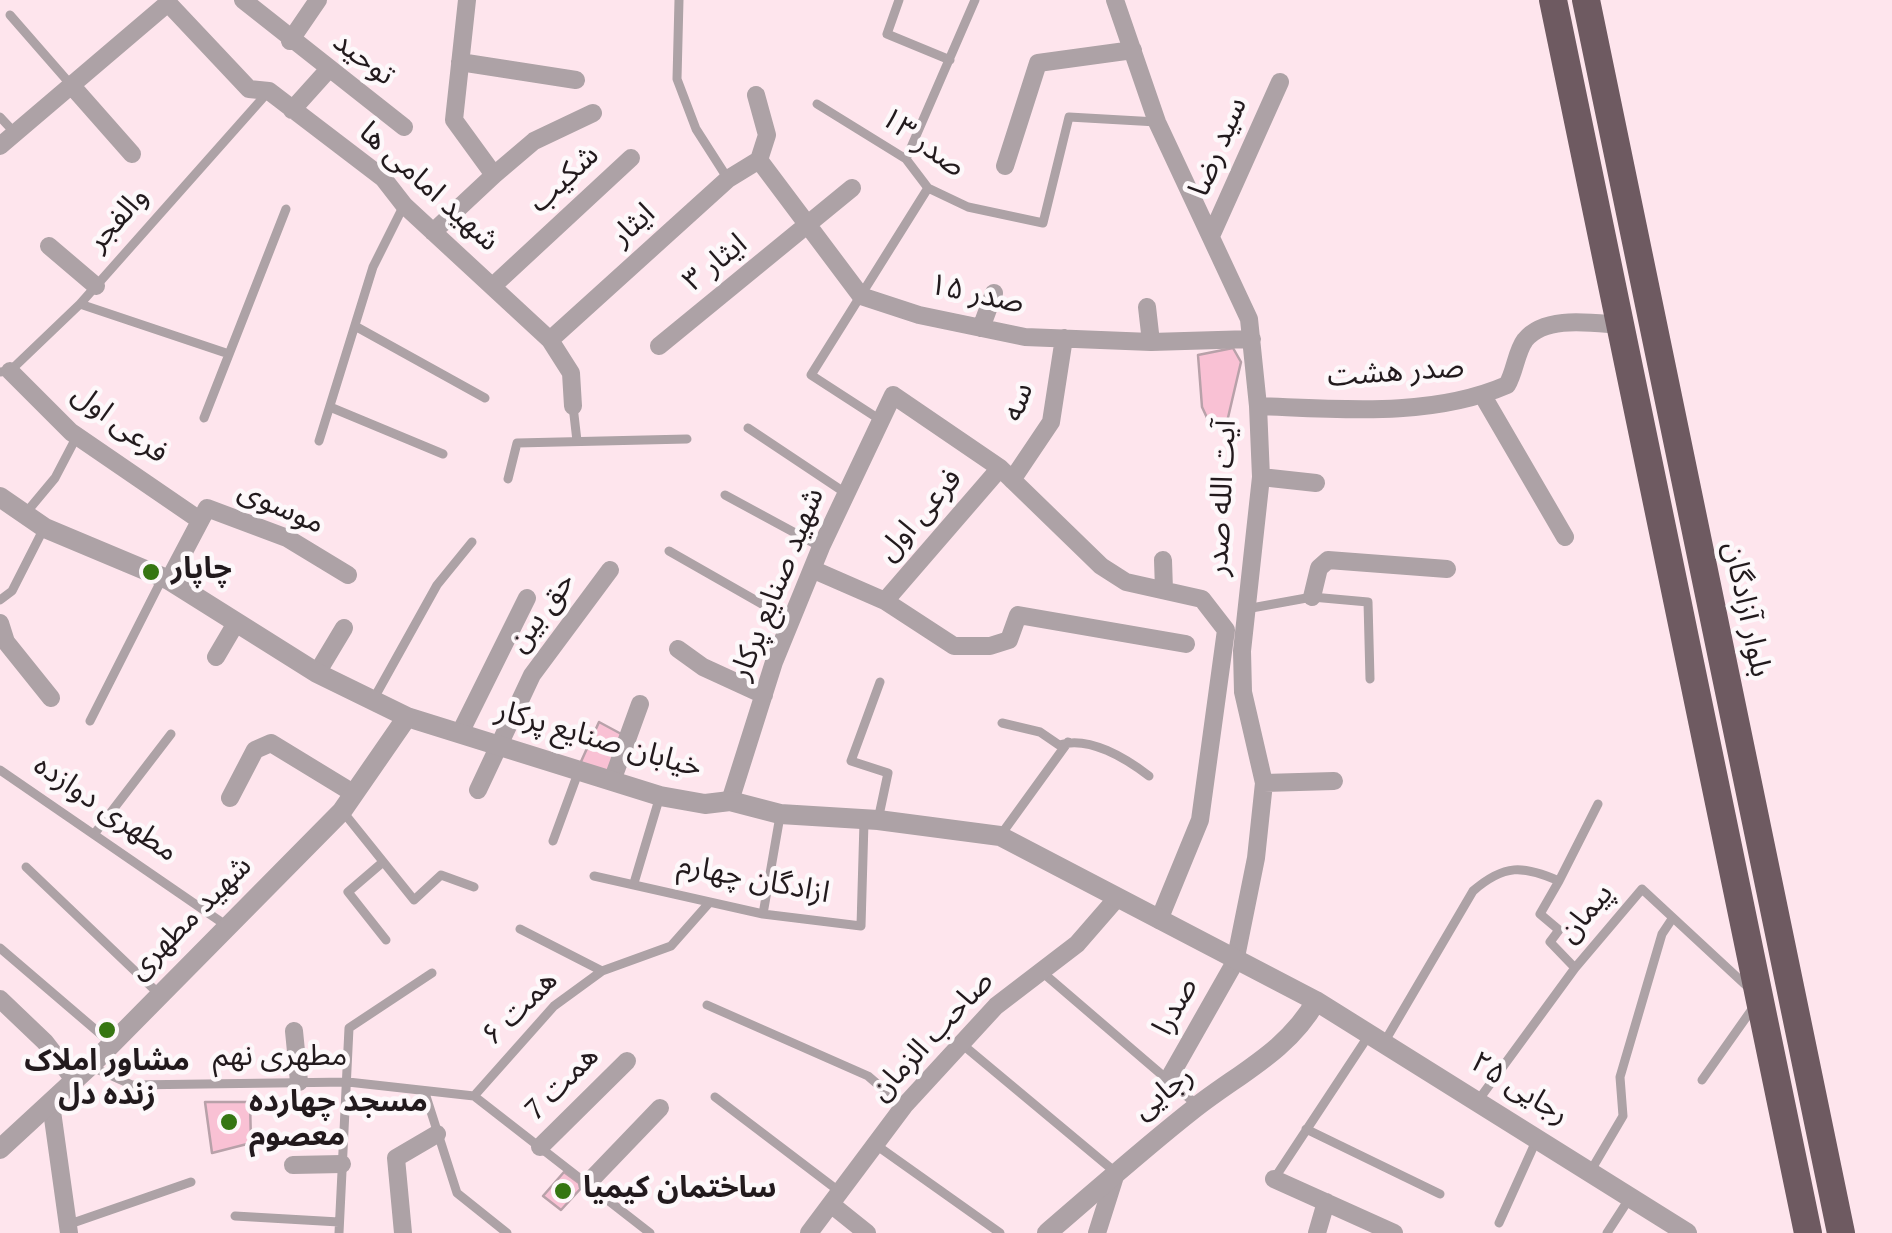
<!DOCTYPE html>
<meta charset="utf-8">
<style>
body{margin:0}
canvas{display:block;background:#fee5ed}
</style>
<canvas width="1892" height="1233"></canvas>
<script>
const g = document.querySelector('canvas').getContext('2d');
g.lineJoin = 'round';
function fill(path, color) { g.fillStyle = color; g.fill(path, 'evenodd'); }
function strokePath(path, color, width, dash) { g.strokeStyle = color; g.lineWidth = width; g.lineCap = dash ? 'butt' : 'round'; g.setLineDash(dash || []); g.stroke(path); }
function write(font, color, halo, rows, align = 'center') {
  g.font = font + ' Spectral,"Noto Sans Arabic",serif'; g.lineWidth = 9; g.setLineDash([]); g.textBaseline = 'middle'; g.strokeStyle = halo; g.fillStyle = color; for (const [text, x, y, turn = 0] of rows) {
    g.save(); g.translate(x, y); g.rotate((+turn || 0) * Math.PI / 180); g.textAlign = isNaN(turn) ? turn : align; if (halo) g.strokeText(text, 0, 0); g.fillText(text, 0, 0); g.restore();
  }
}
const building = new Path2D(`
 M1233,348l8,14 -14,60h-18l-7,-15 -4,-52z
 M599,722l26,14 -19,38 -27,-8z
 M205,1102h45l1,41 -39,10z
 M564,1172l19,14 -22,24 -18,-14z`);
fill(building, '#f9c1d4');
strokePath(building, '#b8a1a9', 2.5);
strokePath(new Path2D(`
 M679,0l-2,79 19,50 32,50
 M899,0l-12,34 63,26
 M10,15l62,71
 M817,104l89,55 22,29 40,19 75,16 26,-106 88,5
 M0,117l14,15
 M906,159l69,-159
 M80,304l149,50
 M355,326l130,72
 M0,372l10,-1 70,-67 189,-213
 M573,406l4,35
 M330,407l113,47
 M204,418l82,-209
 M882,421l-71,-46 117,-187
 M748,428l99,66
 M319,441l54,-174 31,-62
 M508,479l9,-36 170,-4
 M725,495l96,52
 M25,514l30,-36 22,-42
 M669,551l121,69
 M0,600l12,-9 31,-61
 M1246,609l66,-12 56,5 2,77
 M373,700l64,-115 35,-43
 M90,721l73,-144
 M1002,723l38,9 19,13c30,-10 68,14 90,31
 M0,770l227,156
 M344,813l70,87 27,-25 33,12
 M878,820l10,-47 -37,-12 29,-79
 M95,833l76,-99
 M1000,836l68,-94
 M553,841l25,-68
 M383,862l-35,30 38,48
 M26,867l133,127
 M594,876l169,38 98,12 3,-104
 M1559,881l39,-77
 M634,883l26,-87
 M763,914l17,-98
 M520,929l82,42
 M0,948l111,95
 M1042,972l155,133
 M707,1005l161,71 35,30
 M1385,1041l88,-150c31,-27 50,-26 86,-10l-19,33 19,16 -9,12 25,26
 M963,1045l151,126
 M92,1067l40,18 216,-3 126,14
 M1702,1080l53,-75
 M425,1093l32,100 50,40
 M474,1096l80,-90 48,-35 69,-25 38,-43
 M474,1096l176,137
 M715,1097l125,95
 M1477,1102l98,-134 67,-79 109,101
 M1306,1129l134,65
 M876,1145l124,88
 M1590,1172l33,-56 -3,-39 42,-143 10,-15
 M1274,1179l95,-144
 M235,1216l104,6
 M1499,1223l37,-82
 M67,1225l124,-43
 M339,1233l10,-205 83,-55
 M1607,1233l22,-34`), '#ada2a6', 9);
strokePath(new Path2D(`
 M243,0l161,127
 M1115,0l42,122 92,197 9,87 3,71 -19,174 1,41 21,91 -8,75 -21,104 -67,118
 M290,41l28,-41
 M460,62l116,18
 M72,86l60,68
 M756,95l11,40 -8,25
 M292,110l36,-40
 M0,146l168,-143 81,86 20,2 114,87 21,27 146,135 21,33 2,33
 M759,160l102,136 58,19 106,22 126,5 101,-3
 M1005,166l33,-103 95,-13
 M494,175l40,-34 59,-28
 M433,232l61,-57 -40,-55 13,-120
 M1211,236l69,-154
 M49,246l47,40
 M494,285l137,-127
 M1147,307l4,35
 M981,328l13,-35
 M550,340l178,-161 31,-19
 M659,346l193,-158
 M10,371l61,61 127,87
 M1483,396l82,141
 M1258,406c81,3 173,12 249,-21 8,-13 9,-33 18,-45 20,-25 67,-17 95,-15
 M1261,477l55,6
 M1012,480l39,-58 13,-84
 M1163,560l1,30
 M814,570l71,31 69,45h36l19,-6 9,-25 168,29
 M169,580l38,-72 80,30 61,37
 M1312,597l7,-29 9,-8 119,9
 M885,601l115,-133
 M0,623l6,19 45,56
 M678,649l25,18 61,28
 M216,657l20,-34
 M317,673l27,-45
 M460,733l67,-135
 M612,781l28,-77
 M1264,783l70,-2
 M478,790l54,-115 78,-105
 M230,798l25,-48 16,-7 82,50
 M730,801l44,-139 47,-115 72,-152 107,73 101,98 25,16 76,17 24,31 -26,190 -41,100
 M0,999l45,43 30,39
 M294,1031l5,51
 M51,1104l18,129
 M540,1147l87,-86
 M293,1165l49,-1
 M1274,1179l120,54
 M587,1184l73,-76
 M832,1205l35,28
 M403,1233l-7,-75 41,-24
 M809,1233l95,-127 92,-100 81,-62 40,-46
 M1097,1233l19,-60
 M1317,1233l9,-31`), '#ada2a6', 18);
strokePath(new Path2D(`
 M0,497l45,31 124,52 148,93 90,44 253,79 45,8 25,-3 50,13 98,6 122,16 316,165 371,232
 M0,1149l90,-83 252,-255 65,-94
 M1047,1233c49,-42 97,-85 148,-125 43,-34 93,-57 121,-107`), '#ada2a6', 20);
strokePath(new Path2D(`
 M1553,0l255,1233
 M1586,0l255,1233`), '#6e5a61', 28);
for (const [x, y, r, color] of [
 [151,572,10,"#367612"],
 [107,1030,10,"#367612"],
 [229,1122,10,"#367612"],
 [563,1191,10,"#367612"]
]) { const dot = new Path2D(); dot.arc(x, y, r, 0, 2 * Math.PI); g.fillStyle = color; g.fill(dot); strokePath(dot, '#fdf8fa', 4); }
write('30px', '#221a1d', '#fdf8fa', [
 ["توحید",362,61,37],
 ["صدر ۱۳",921,145,36],
 ["سید رضا",1221,148,-67],
 ["شکیب",566,181,-43],
 ["شهید امامی ها",427,189,42],
 ["والفجر",120,221,-48],
 ["ایثار",635,227,-42],
 ["ایثار ۳",717,265,-39],
 ["صدر ۱۵",976,297,12],
 ["صدر هشت",1396,375,-4],
 ["سه",1021,403,-71],
 ["فرعی اول",118,426,37],
 ["آیت الله صدر",1225,498,-87],
 ["موسوی",280,510,24],
 ["فرعی اول",922,517,-49],
 ["شهید صنایع پرکار",780,585,-68],
 ["بلوار آزادگان",1744,610,78],
 ["حق بین",544,614,-54],
 ["خیابان صنایع پرکار",598,742,16],
 ["مطهری دوازده",104,811,34],
 ["ازادگان چهارم",753,882,11],
 ["پیمان",1588,915,-50],
 ["شهید مطهری",192,920,-45],
 ["صدرا",1178,1008,-61],
 ["همت ۶",522,1010,-45],
 ["صاحب الزمان",934,1038,-47],
 ["مطهری نهم",280,1059],
 ["همت 7",564,1085,-45],
 ["رجایی ۲۵",1518,1091,32],
 ["رجایی",1165,1095,-38]
]);
write('bold 30px', '#221a1d', '#fdf8fa', [
 ["چاپار",171,572],
 ["مشاور املاک",107,1064,"center"],
 ["زنده دل",107,1098,"center"],
 ["مسجد چهارده",249,1105],
 ["معصوم",249,1139],
 ["ساختمان کیمیا",583,1191]
], 'left');
</script>
